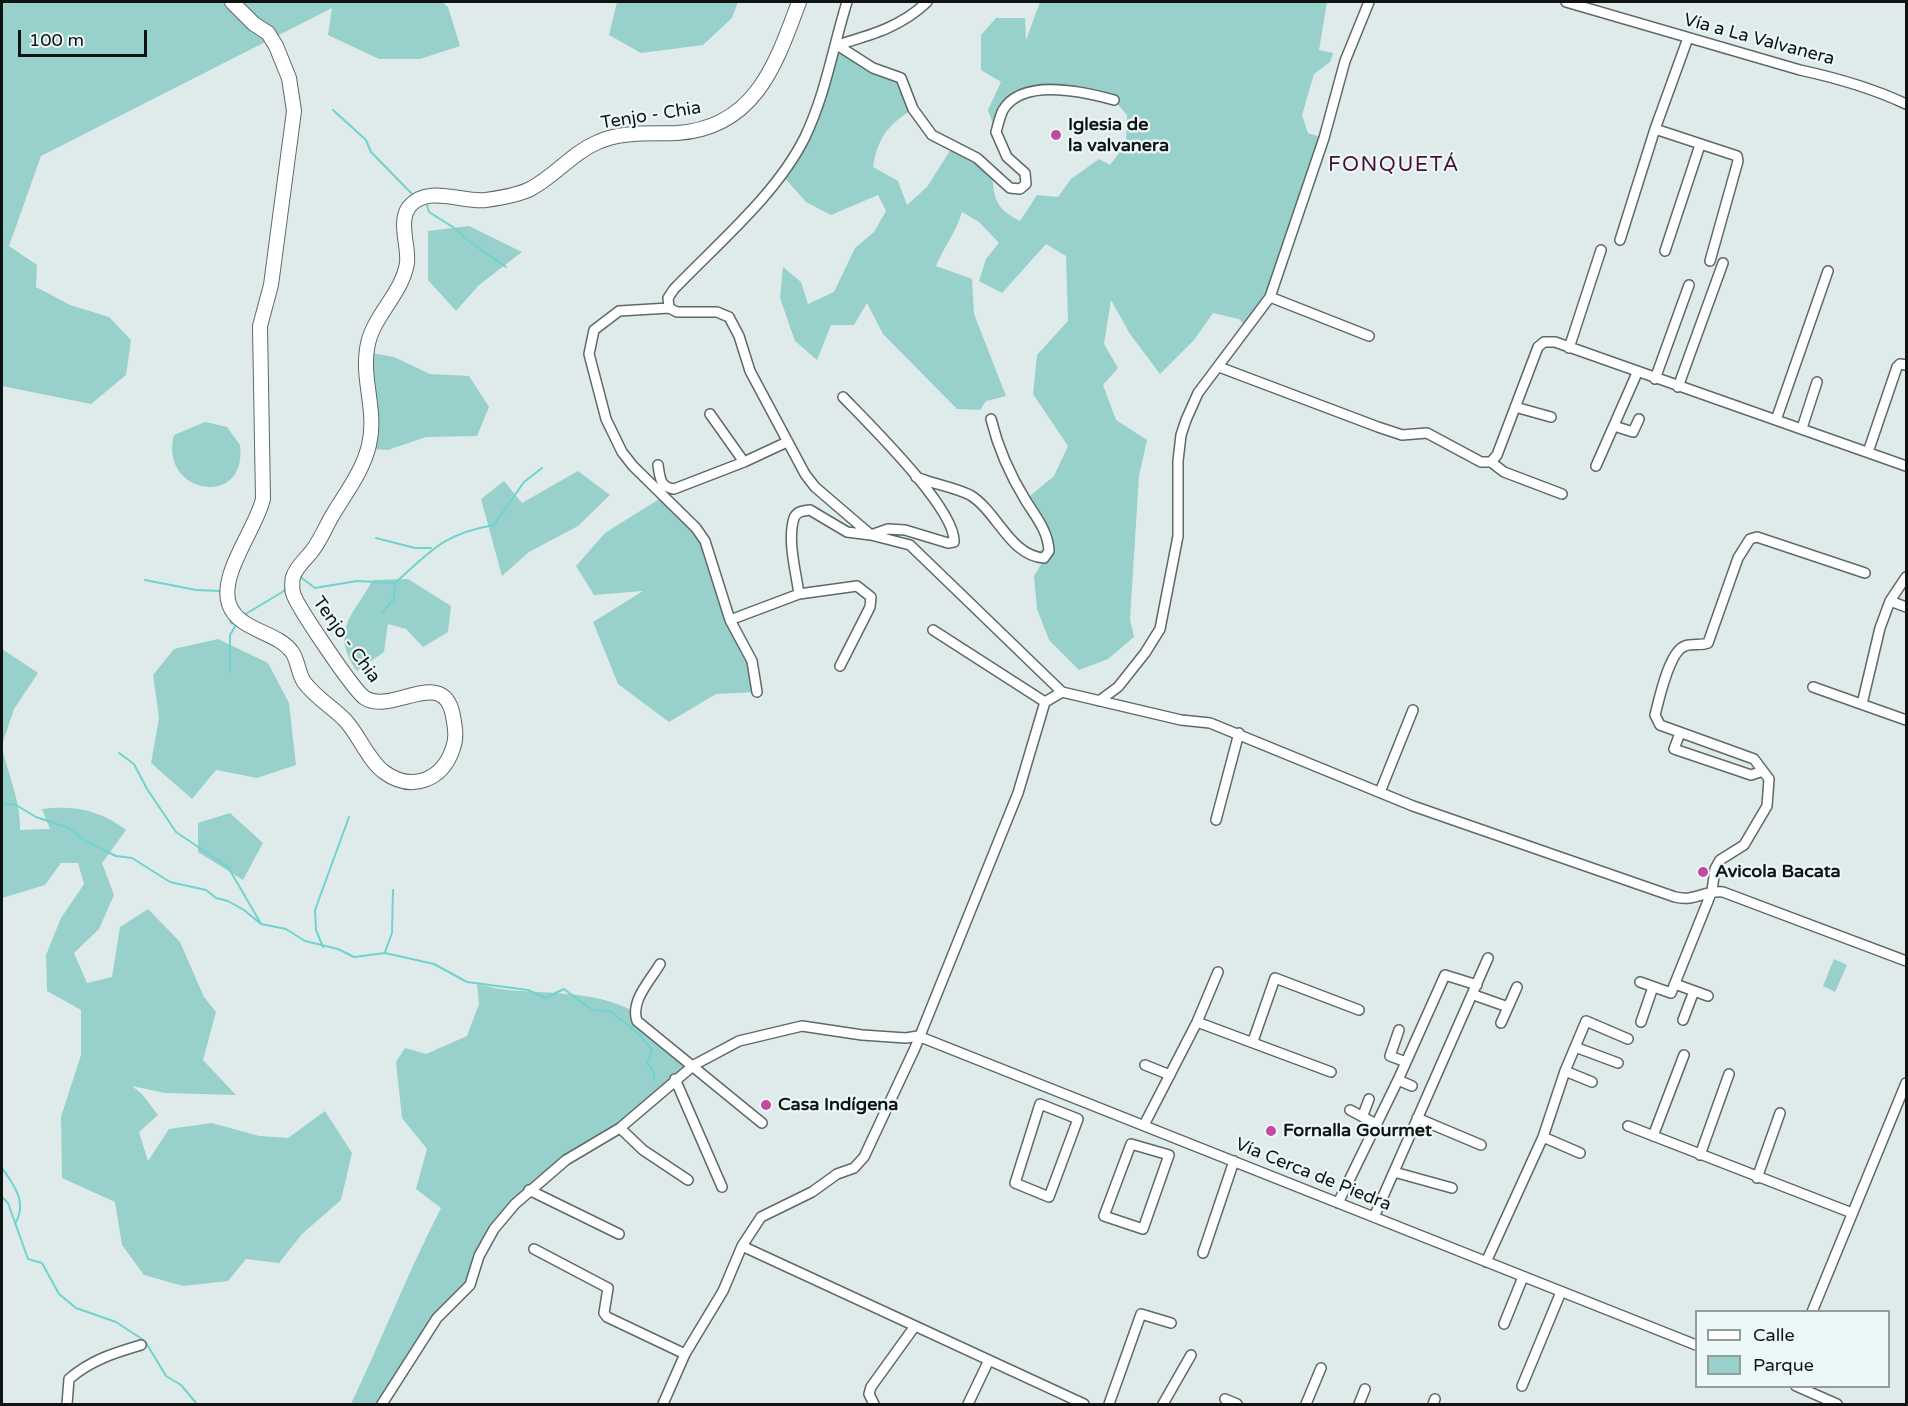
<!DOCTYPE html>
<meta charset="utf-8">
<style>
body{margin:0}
#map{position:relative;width:1908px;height:1406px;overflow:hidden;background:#deebea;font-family:"Varela Round",sans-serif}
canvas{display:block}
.frame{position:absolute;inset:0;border:3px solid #0f1413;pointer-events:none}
.legend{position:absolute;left:1695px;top:1310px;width:195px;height:78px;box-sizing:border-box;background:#ebf8f7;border:2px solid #939d9c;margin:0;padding:8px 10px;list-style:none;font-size:18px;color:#0f1413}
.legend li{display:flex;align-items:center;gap:12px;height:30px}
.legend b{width:30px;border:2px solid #939d9c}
.scale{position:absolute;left:18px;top:30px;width:129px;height:27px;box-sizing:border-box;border:3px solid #0f1413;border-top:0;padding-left:8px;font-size:18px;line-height:21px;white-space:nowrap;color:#0f1413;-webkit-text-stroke:4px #ebf8f7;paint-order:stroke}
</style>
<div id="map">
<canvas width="1908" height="1406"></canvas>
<div class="frame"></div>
<ul class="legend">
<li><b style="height:8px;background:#fff"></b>Calle</li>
<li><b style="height:16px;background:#98d0cc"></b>Parque</li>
</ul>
<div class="scale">100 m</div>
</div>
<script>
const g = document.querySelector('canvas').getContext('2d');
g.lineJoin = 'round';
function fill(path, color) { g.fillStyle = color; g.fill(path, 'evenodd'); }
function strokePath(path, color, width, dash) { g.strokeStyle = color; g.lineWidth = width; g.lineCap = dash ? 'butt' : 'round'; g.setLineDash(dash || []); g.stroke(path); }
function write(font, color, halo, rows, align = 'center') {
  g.font = font + ' "Varela Round",sans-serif'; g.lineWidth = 4.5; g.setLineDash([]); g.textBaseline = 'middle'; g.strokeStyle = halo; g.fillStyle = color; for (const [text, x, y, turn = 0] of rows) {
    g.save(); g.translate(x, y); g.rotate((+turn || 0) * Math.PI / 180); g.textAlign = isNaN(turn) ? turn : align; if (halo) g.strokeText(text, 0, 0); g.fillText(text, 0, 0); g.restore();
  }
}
fill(new Path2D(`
 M2,2h440l6,5 12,39 -40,13h-41l-51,-24 4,-27 -291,148 -32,90 28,19 -1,22 34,18 39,12 22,23 -5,35 -35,29 -89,-18z
 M617,2h121l-6,16 -29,27 -62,8 -32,-18z
 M1040,2h287l-8,48 14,3 -3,9 -16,12 -12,41 6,18 16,5 -54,159 -23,31 -8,-9 -26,-6 -19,27 -34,34 -30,-40 -19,-34 -7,44 14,24 -15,17 13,35 31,20 -8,36 -9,143 4,18 -26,22 -29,11 -30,-30 -12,-31 -3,-33 15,-25 -24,-51 29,-24 14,-30 -35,-52 4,-39 31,-34 -2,-65 -20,-12 -44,49 -23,-12 7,-22 13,-16 -20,-21 -17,-10c-6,20 -18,35 -26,54l36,13 2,35 32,82 -20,5 -6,9 -23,-1 -74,-75 -16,-31 -13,22h-23l-14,35 -22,-19 -15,-43 3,-31 18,15 7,22 26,-12 21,-44 19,-16 12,-21 -8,-16 -47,20 -25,-13 -24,-27 23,-38 32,-92 64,33 12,31c-25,16 -35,28 -40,58l25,14 9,24 20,-18 26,-41 39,26c2,27 3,36 28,49l17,-26 21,2 13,-18 28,-20 11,6 16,-21 1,-29 -13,-15 -77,-10 -33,19 -8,23 -8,-22 13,-28 -20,-12v-35l15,-17h29l1,22z
 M469,226l53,26 -43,33 -23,26 -28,-31v-49z
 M366,352l28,5 36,17 39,2 20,31 -12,29 -51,1 -38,13 -20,-1z
 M205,422l22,5 13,18c8,65 -82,49 -66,-10z
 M578,471l32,24 -32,31 -49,26 -27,24 -21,-77 23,-18 18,22z
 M664,496l32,32 27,69 29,64 5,31 -41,2 -47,28 -51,-38 -25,-62 50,-31 -49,4 -18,-29 29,-33z
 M408,579l43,27 -3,26 -25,15 -17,-18 -18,-5 -4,28 -27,19c-27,-39 -5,-55 16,-91z
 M218,639l50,24 21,40 7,62 -39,13 -41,-8 -24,29 -41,-36 8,-45 -6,-43 21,-26z
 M2,649l36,24 -24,36 -12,36z
 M2,747c6,28 19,54 18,83l30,-1 -8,-20c32,-4 58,1 84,21l-24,33 12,32 -15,34 -25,24 13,30 25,-6 8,-50 28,-18 32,33 24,55 12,15 -13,48 33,35 -71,-2 -33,-7 10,8 16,21 -19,17 9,29 21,-32 43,-6 47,13 29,2 37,-27 27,42 -11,47 -39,34 -23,29 -33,-4 -18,22 -45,5 -39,-11 -22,-30 -7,-43 -53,-24 -1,-61 20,-62v-45l-34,-19 -1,-36 15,-37 23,-34 -6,-21h-17l-16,22 -43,13z
 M230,813l33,30 -20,37 -45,-28v-29z
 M1834,959l13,6 -12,27 -12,-6z
 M477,984c10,2 21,5 32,6 43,4 86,1 124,21l4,10 57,44 -74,63 -54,32 -72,69 -24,56 -33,33 -55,86h-31c31,-65 57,-132 90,-196l-25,-19 11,-40 -25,-31 -6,-56 9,-14 21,6 41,-18 12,-32z`), '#98d0cc');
strokePath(new Path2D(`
 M333,110l33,30 5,12 43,44
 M426,202l3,10 30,19 4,6 43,30
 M376,538l39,10h16
 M299,576l16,12 42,-7 38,2c37,-33 48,-49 99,-58l30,-43 18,-14
 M145,580l51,10 26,1
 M382,613l12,-14 1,-15
 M244,615l40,-24 2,-5
 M229,617l2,6 5,1
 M230,672v-37l7,-12
 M119,753l15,11 13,25 29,43 52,35 32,55
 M2,803l14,2 20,12 33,11 16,13 31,15 16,2 38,24 36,8 10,8 12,3 16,9 17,14 25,5 19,12 33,8 16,8 31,-4 49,11 33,18 61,8 17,8 19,-9 28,21 18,1 31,25 11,14 -5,13 7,9v9
 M323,947l-7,-17 -1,-20 34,-93
 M385,952l7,-19 1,-43
 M2,1168c12,17 26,35 13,56
 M2,1197l6,6 20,56 14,4 17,31 17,14 40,14 29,19 21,35 15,9 16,19`), '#6fd3ce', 2);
const street = new Path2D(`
 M1566,2l234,68c37,8 72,18 106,34
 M837,45l36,23 28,10 12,31 19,26 45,23 33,30 10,1 6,-5 -1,-11 -18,-16 -11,-25c2,-7 4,-16 7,-22 20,-33 82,-18 111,-10
 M837,45c34,-10 64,-18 90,-43
 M1655,129l82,27 1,5 -28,100
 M1620,240l35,-111 33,-91
 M1665,251l35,-106
 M1270,297l99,39
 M669,308l-1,-10 6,-9c44,-46 103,-95 131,-152 21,-44 28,-90 42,-135
 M1569,348l32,-98
 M1219,367l159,60 24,8 25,-2 54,29h10l6,-7 41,-108 6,-5h11l351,124
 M1655,379l34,-94
 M1678,387l45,-124
 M843,397c25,26 113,112 111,145l-6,1 -43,-13 -17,-1 -17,6 -24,-3 -37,-22c-7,1 -13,1 -16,8 -7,22 2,54 5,76l-69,26 -25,-79 -9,-13 -63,-62 -11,-14 -16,-33 -17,-65 5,-24 25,-19 50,-3 8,4h40l12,5 10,19 11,35 55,103 10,13 56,48 39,10 152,147
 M1515,407l36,10
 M710,414l34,48
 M1776,420l52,-149
 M1614,426l19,6 6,-13
 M1802,428l15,-46
 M1868,452l29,-85 3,-3 6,1
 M1491,462l13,10 58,22
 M658,465c2,13 2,22 16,24l70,-27 43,-20
 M1596,466l41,-93
 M916,477c17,7 38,10 54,18 27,16 40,61 74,63l5,-7c-1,-20 -13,-34 -23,-50 -16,-26 -28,-53 -35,-82
 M799,594l58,-8 14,11 -1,10 -30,59
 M1890,601l16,6
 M730,620l22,41 5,31
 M933,630l112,72
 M1813,687l93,33
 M1099,701l19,-14 27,-34 15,-24 18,-93v-75l3,-26 5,-15 12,-27 72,-96 54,-159 21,-77 24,-59
 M1862,704l18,-76 10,-27 16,-24
 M1680,733l-6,16 77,26 12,-4
 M1380,792l33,-82
 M1216,820l23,-87
 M660,964c-10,17 -30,37 -23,57l125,102
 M1640,982l31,11 41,-102 3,-22 5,-9 24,-15 23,-39 2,-27 -15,-20 -94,-34 -5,-10c4,-15 14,-64 30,-69 7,-3 16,0 23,-3l30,-85 12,-19 7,-2 108,36
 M1675,984l33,12
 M1474,995l34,12
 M1683,1020l11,-29
 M1197,1022l21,-50
 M1641,1022l12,-35
 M1501,1023l16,-36
 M1399,1030l-9,26 16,6
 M918,1036l778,309
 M1253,1041l22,-63 84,32
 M1575,1047l43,16
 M1145,1065l25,10
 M1565,1071l27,11
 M675,1079l47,108
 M1398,1080l14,6
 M1040,1104l38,15 -29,78 -34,-14z
 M1350,1110l26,14
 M1363,1115l6,-16
 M1417,1118l64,27
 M1144,1125l53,-103 134,50
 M1628,1126l224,87
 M620,1128l23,22 45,30
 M1653,1136l31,-81
 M1543,1137l37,16
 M1131,1144l38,11 -26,74 -39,-13z
 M1700,1155l29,-81
 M1394,1172l58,16
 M1757,1178l23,-65
 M529,1190l90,44
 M1338,1203l60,-123 47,-105 32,10
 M1374,1217l114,-259
 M742,1246l342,158
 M534,1249l74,39 -4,25 3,4 78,37
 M1203,1253l31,-92
 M1486,1262l57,-125 22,-66 21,-50 42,18
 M1812,1312l94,-229
 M1504,1324l19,-47
 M1522,1386l39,-94
 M1796,1386l41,18
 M1225,1399l12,5
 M67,1404l2,-25c22,-19 45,-26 72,-34
 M382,1404l55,-86 33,-33 9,-29 15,-27 21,-25 51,-44 54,-32 74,-63 45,-24 63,-15 60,9 44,3 12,-2
 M663,1404l22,-50 38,-63 19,-45 19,-29 51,-25 25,-18 17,-6 10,-11 51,-109 103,-255 27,-91 17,-10 119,28 29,3 203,83 262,91c21,5 28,-7 48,-5l183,69
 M874,1404l-5,-10 2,-7 44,-61
 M968,1404l21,-44
 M1109,1404l32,-90 30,9
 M1163,1404l28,-49
 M1306,1404l15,-36
 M1359,1404l6,-15
 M1433,1404l2,-5`);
const secondary = new Path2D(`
 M232,2l22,22 14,9 8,13 13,32 5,33 -23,174 -11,41 3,173c-7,30 -44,75 -34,105 9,27 48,27 63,48 6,8 6,21 12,30 11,15 28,25 41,38 14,15 23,40 39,52 29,21 59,7 69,-24 4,-10 2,-21 0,-32 -9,-51 -61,-1 -88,-18 -11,-7 -69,-93 -72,-105 -1,-3 -1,-13 0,-16 3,-10 13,-18 19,-26 8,-10 13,-23 20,-35 13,-22 31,-45 37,-71 8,-34 -7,-63 -2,-96 4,-32 35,-54 40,-86 2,-17 -9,-41 2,-56 18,-23 54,-4 77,-7 14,-2 34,-5 46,-12 24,-13 40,-35 66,-46 24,-11 53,-8 79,-9 78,-5 99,-69 122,-131`);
strokePath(street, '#5e6968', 12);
strokePath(secondary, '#5e6968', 16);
strokePath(street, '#fff', 9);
strokePath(secondary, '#fff', 14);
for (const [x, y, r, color] of [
 [1056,135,6,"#c24a9e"],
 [1703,872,6,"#c24a9e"],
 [766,1105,6,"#c24a9e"],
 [1271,1131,6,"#c24a9e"]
]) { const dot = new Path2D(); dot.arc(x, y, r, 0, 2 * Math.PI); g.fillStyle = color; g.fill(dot); strokePath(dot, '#ebf8f7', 2); }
write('18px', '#0f1413', '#ebf8f7', [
 ["Vía a La Valvanera",1759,40,15],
 ["Tenjo - Chia",651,116,-9],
 ["Tenjo - Chia",346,640,54],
 ["Vía Cerca de Piedra",1313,1175,22]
]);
write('bold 18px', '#0f1413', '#ebf8f7', [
 ["Iglesia de",1068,125],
 ["la valvanera",1068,146],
 ["Avicola Bacata",1715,872],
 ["Casa Indígena",778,1105],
 ["Fornalla Gourmet",1283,1131]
], 'left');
g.letterSpacing = '1.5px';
write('21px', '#480e38', '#ebf8f7', [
 ["FONQUETÁ",1394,165]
]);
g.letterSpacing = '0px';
</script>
